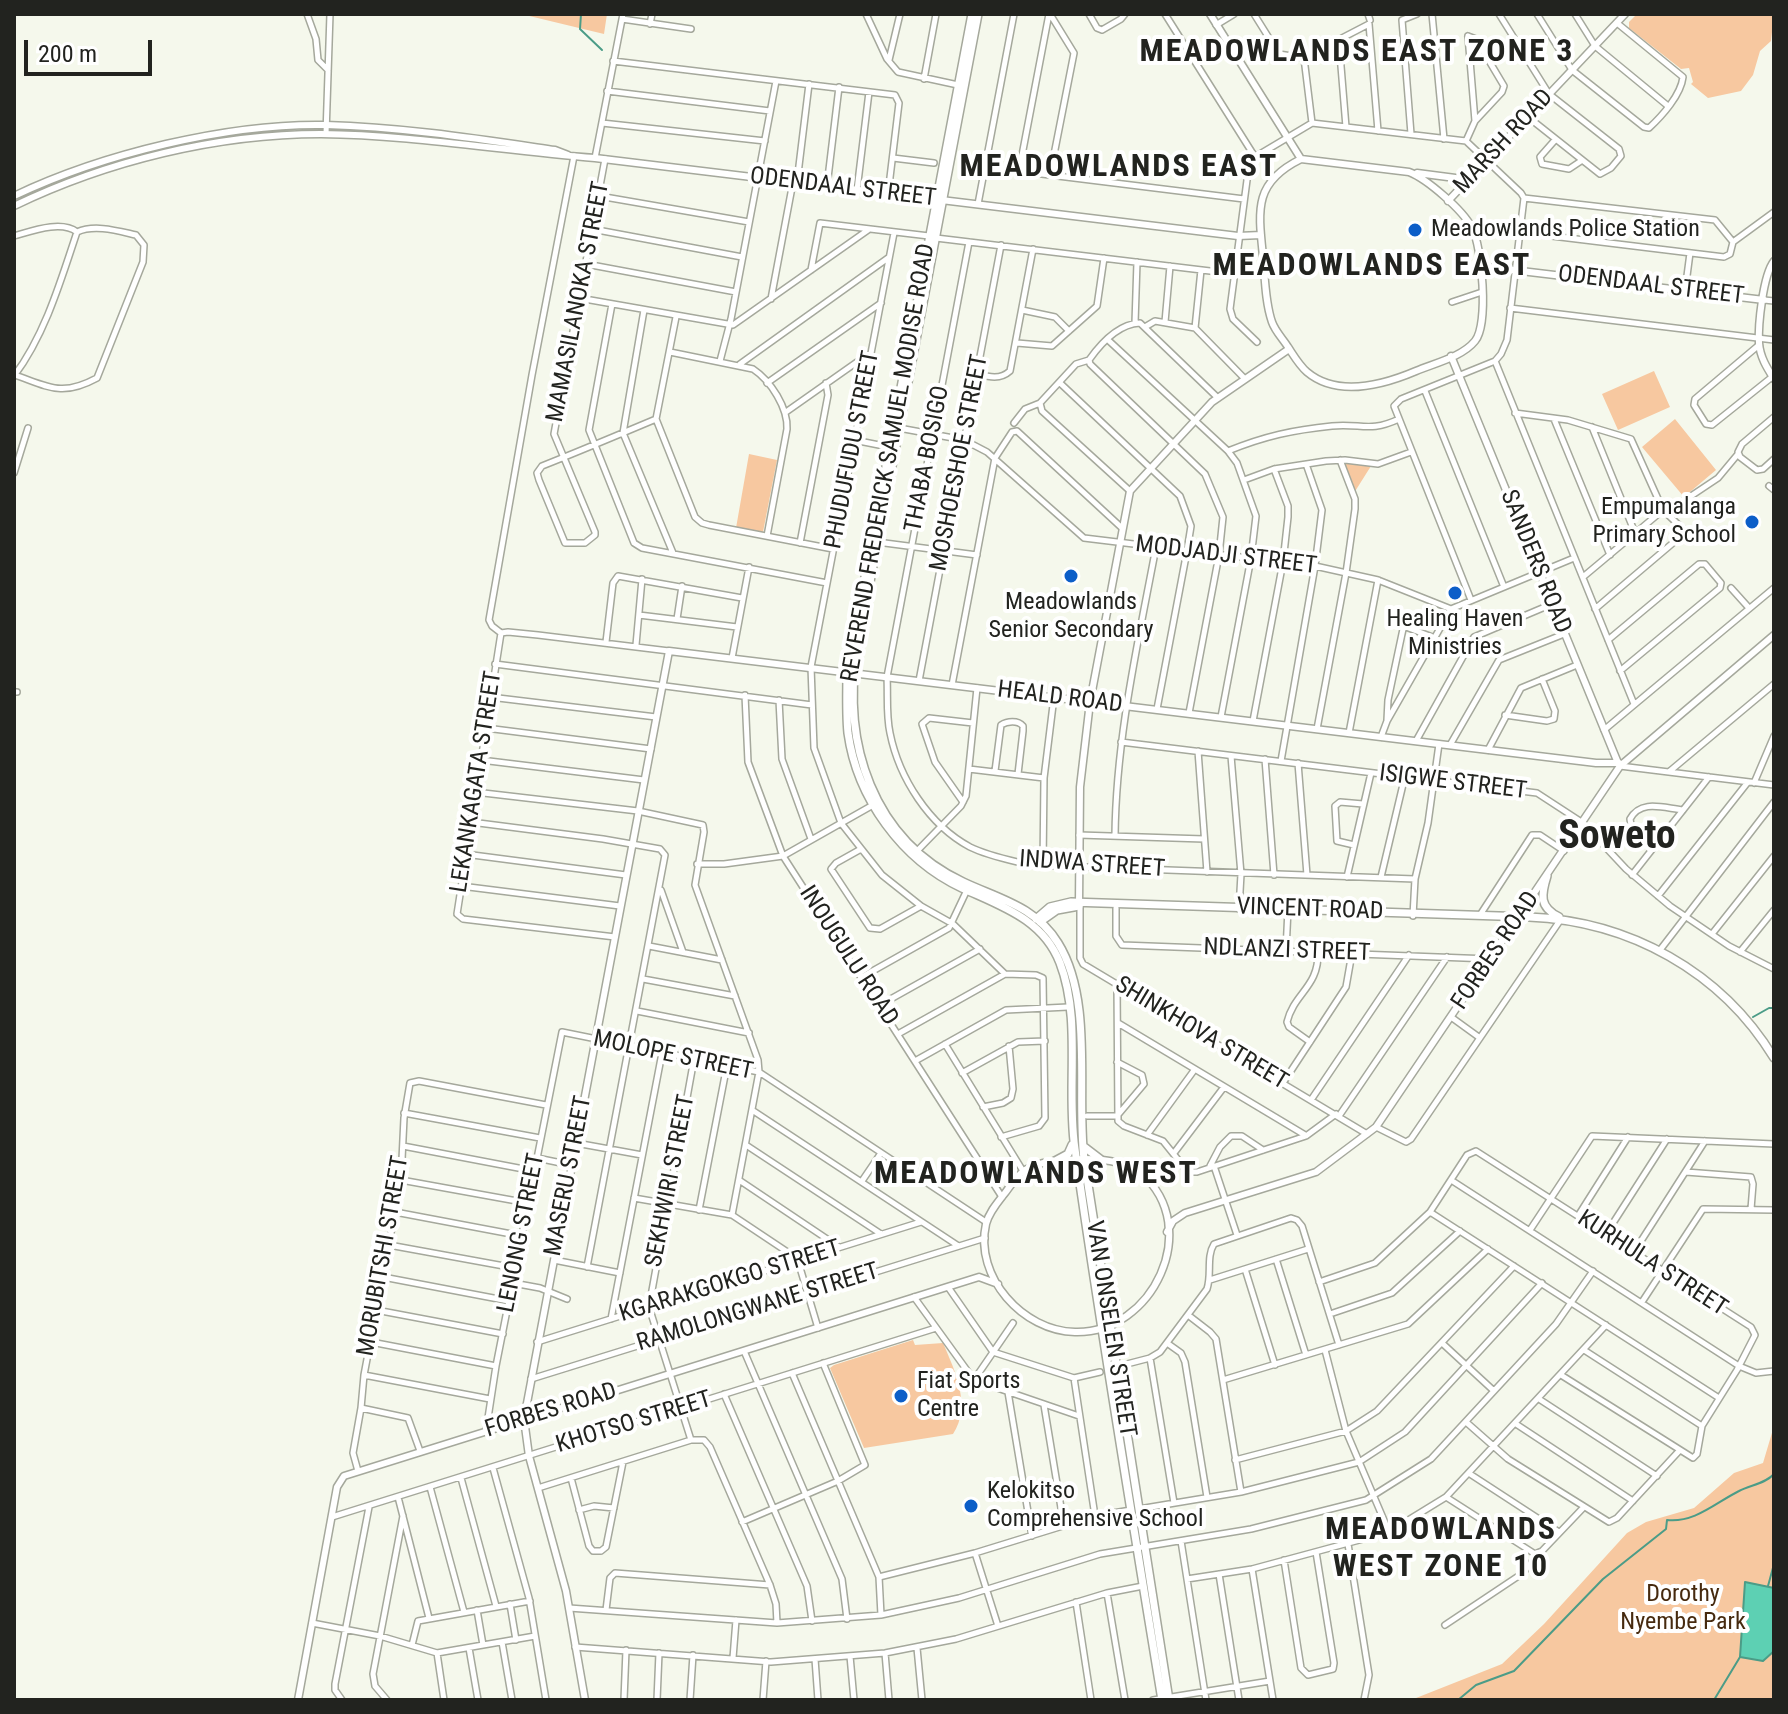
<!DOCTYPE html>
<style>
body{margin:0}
#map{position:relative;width:1788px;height:1714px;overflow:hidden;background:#f5f8ec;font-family:"Roboto Condensed",sans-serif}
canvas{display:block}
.frame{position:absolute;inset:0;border:16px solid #22231f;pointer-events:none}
.scale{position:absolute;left:24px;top:40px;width:128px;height:36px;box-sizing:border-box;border:4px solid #22231f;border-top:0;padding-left:10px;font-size:24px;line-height:28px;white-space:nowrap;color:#22231f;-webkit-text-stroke:6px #fff;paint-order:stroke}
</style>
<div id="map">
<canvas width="1788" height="1714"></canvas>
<div class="frame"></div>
<div class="scale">200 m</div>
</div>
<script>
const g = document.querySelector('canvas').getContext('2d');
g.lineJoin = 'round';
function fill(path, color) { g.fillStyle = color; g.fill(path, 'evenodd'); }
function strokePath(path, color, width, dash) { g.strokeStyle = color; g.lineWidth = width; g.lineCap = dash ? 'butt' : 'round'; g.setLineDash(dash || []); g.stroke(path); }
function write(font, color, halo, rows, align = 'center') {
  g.font = font + ' "Roboto Condensed",sans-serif'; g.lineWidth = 8; g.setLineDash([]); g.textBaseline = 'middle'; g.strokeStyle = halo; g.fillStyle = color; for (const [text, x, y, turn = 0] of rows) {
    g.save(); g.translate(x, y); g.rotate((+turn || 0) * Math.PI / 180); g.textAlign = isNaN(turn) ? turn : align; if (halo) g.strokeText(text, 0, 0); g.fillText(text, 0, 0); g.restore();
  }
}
fill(new Path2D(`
 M521,14h86l-3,20z
 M1637,14h137l-3,27 -11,10 -7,24 -12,16 -33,7 -17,-14 2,-2 -4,-14 -8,1 -52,-41v-6z
 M1654,371l16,36 -52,23 -16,-36z
 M1675,419l41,51 -32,27 -42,-50z
 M749,454l28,6 -14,72 -27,-4z
 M1345,463l26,3 -17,27z
 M913,1340l2,5 28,-2c12,28 29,63 10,91l-89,14 -34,-80 4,-3z
 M1774,1426v274h-363l91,-36 42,-40 83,-91 19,-11 48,-14 40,-35 29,-10z`), '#f7c8a0');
const water = new Path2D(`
 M1745,1582l29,6v63l-11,10 -23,-4z`);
fill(water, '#5dd0b3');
strokePath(water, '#4b9c87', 2);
strokePath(new Path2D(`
 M581,14l-1,15 22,21
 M1753,1017l16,-9h5
 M1768,1586l6,-22
 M1458,1700l18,-15 38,-14 89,-92 63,-50 1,-9c28,3 48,-17 72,-29 11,-6 26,-7 35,-17
 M1714,1700l26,-43`), '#4b9c87', 2);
const minor = new Path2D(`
 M307,14l9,25 2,21 10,10
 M866,14l21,45 11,13 60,13
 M1050,14l24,39 -24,122
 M1089,14l8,14 5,2 19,-11 4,-5
 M1165,14l90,143
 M1254,14l25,40 25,4 8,65
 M1368,14l2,6
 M1432,14l12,125
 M1499,14l50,80 70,55 2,7 -10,12 -11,6 -72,-57
 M1537,14l35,56 72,57 5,1c13,-12 32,-33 34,-51l-66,-54
 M1575,14l20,32 73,60
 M622,19l69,10
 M650,24l2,-10
 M1216,25l18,-11
 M1468,36l8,3 28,47 -2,6 -27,29
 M889,60l11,-46
 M613,61l282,34 4,8 -11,91
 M924,79l12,-65
 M607,91l163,20
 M602,123l163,18
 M1346,127l-7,-85 3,-4 27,-14 9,107
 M326,134l4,-120
 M1411,134l-9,-114 15,-6
 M1555,140l-15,17 2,7 27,5 12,-8
 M1466,141l9,-20 -7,-85
 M595,158l28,-144
 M893,158l41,5
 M605,159l-51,275 41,98v3l-10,8h-20l-26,-63 -2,-7 5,-7c38,-15 76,-31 114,-47
 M985,167l259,32
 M1019,171l30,-157
 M797,182l12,-98
 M827,186l12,-99
 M857,190l12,-98
 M599,196l150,26
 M1524,198l191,22 18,22
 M978,204l36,-190
 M592,229l150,28
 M1519,232l205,25 6,-3 3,-12
 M894,233l-83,434 3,81 27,75 41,52 39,31 32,18 52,50
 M14,236c18,-5 47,-16 63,-4
 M936,238l299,36
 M969,242l-82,435c1,18 -1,38 3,56 9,45 39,92 80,114 18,9 40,13 60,18l385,14
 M1733,242l41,-30
 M586,264l150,28
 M811,270l9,-47 109,13
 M1685,291l5,-38
 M579,298l154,27 135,-95
 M771,299l22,-117
 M1764,300l10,1
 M1452,302l30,-10
 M612,304l-23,126 45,113 8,5 185,35
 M1510,308l264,32
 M644,310l-21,123 50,120
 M1022,310l33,7 14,14
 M676,317l-20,102 39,98 7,6 7,2 124,24
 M1165,322l5,-56
 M1135,323l2,-61
 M1145,327l10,-6 40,7
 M1195,328l50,51
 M1195,328l6,-58
 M1107,339l121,112 9,12 19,53 -5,42 -30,159
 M1257,342l-24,-23 -3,-10 19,-144 6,-8 57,-34 154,18 55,52 3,5 -17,142 -6,14 -6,7 -94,38 -7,7 77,194
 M1017,343l35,3 45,-40 7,-48
 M1759,345l-64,54 -1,6 12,19 6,1 60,-48
 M670,352l83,17c18,12 35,39 34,60l-20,107
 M1089,360l1,4 115,110 18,43 -4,38 -30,158
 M1089,360c12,-17 29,-36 51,-37l78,75
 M720,361l11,-42 45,-238
 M1495,361l139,343
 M740,364l148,-106
 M977,374c12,3 23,6 33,-3l23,-122
 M14,376c31,-41 47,-96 63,-144 18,-8 41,-1 59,3l8,10 -1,17 -46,116c-35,19 -48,9 -82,-3
 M767,383l114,-80
 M1060,383l120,113 11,30 -4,25 -30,158
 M1425,391l79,196
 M1040,403l2,8 88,80
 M786,412l71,-50 13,-1
 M1515,413l53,7 63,19 32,71 20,19 -3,8 -85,72
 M1774,417l-32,27 -4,8 2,5 17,13 6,-1 11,-10
 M1554,419l56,136
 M1014,423l11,-14 15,-6 36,-39 13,-4
 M1592,427l43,106
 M899,428l65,12 23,12 97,86 231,28 63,14 73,29 123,-51
 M854,440l35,7
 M1228,451c37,-15 65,-21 104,-25 29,-3 37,7 67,-7
 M14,473l14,-45
 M1244,480l30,-11 52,-8 19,-1 33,4 33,-12
 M1769,486l5,4
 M1667,512l51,-34 20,-24
 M877,542l100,13
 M800,543l28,-148 -2,-12
 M1583,577l80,-67
 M1731,588l18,20
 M639,615l98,12
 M677,619l5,-33
 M501,633l-9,-7 -3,-6 43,-245 42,-219
 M501,633l-44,281 6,5 152,18
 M501,633l7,-1 30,3 131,16
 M1608,640l91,-76h6l16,19 -1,5 -100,83
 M606,642l7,-59 5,-7 124,22
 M636,645l6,-66
 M732,658l17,-91
 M495,664l317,41
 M919,681l82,-436
 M952,685l43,-227 17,-26 5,-1 105,97
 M14,692h3
 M745,695l3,67 35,94 219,341
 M490,697l166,20
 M779,700l3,59 29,80
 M1505,715l42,6 7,-2 1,-8 -13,-32
 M1387,720l1,-20 15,-71 3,-2 29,11
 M1253,721l30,-159 5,-45v-11l-14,-37
 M486,728l165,21
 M1317,729l29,-156 9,-64v-10l-15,-39
 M1604,730l170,-142
 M1349,733l29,-153
 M1381,737l6,-16 64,-112
 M1416,741l58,-104 78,-33
 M1121,742l416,51 46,30 43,46 44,37 59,40 45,23
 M1450,745l49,-85 65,-26
 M1488,750l33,-62 56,-23
 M1198,751l9,121
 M1231,756l10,118 -2,35
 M1265,759l9,116
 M481,760l163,20
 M1281,761l34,-195 7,-56 -16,-46
 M1298,763l9,112
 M1620,766l154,19
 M969,769l75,9
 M995,771l6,-46c6,-4 17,-5 22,1v5l-5,43
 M1670,771l104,-87
 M1754,783l20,-47
 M475,792l163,19 65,14 1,7 -9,53 63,175 1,12 -27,143
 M963,802l-28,-40 -13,-38 7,-6 44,5
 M471,822l132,17 57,10 5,6 -78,412
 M1079,835l125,4
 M1115,836c1,-98 23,-193 41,-289
 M1354,845l-17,-4 -2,-35 5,-4 23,2
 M1653,848l-22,-23 -1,-6c11,-20 33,-11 53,-9
 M861,849l-25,14 -5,6 39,59 10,1 41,-23
 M917,851l44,-45 5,-10 11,-108
 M465,854l161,21
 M697,864h27l59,-8 90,-51
 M1043,866l1,-88 10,-81
 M1632,875l77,-98
 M1347,877l24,-104
 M1381,877l24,-101
 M461,886l159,20
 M661,890l22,62
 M1658,896l90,-114
 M1080,906v52l3,6 284,170
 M1116,908v28l6,9 368,14
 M1480,915l52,-80h8l24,16
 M1413,916l2,-37 13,-56 11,-79
 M1712,934l62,-78
 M649,946l73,14
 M1660,950l114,-148
 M1286,951l2,-42
 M1740,952l34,-42
 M862,977l87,-49 18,-38
 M643,979l92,17
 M1117,985l1,136 6,5 39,15 25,31h9l109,-36 30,-22
 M880,1005l100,-56
 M637,1011l112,22
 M1451,1017l29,21
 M1118,1023l187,112
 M898,1034l107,-60 31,1 7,3 2,140 -6,8 -38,11
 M1310,1042l-21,-15 -2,-5c7,-29 32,-35 31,-70
 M945,1044l78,127
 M915,1061l91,-51 62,-3
 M962,1073l56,-31 27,-1
 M1283,1083l63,-96 6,-34
 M1311,1100l98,-145
 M983,1107l20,-4 8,-5 2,-9 -4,-43
 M752,1110l205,135
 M404,1113l136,25
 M1087,1116h30l27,-32 -2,-9 -25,-13
 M1339,1116l108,-159
 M1376,1127l30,15 5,-3 148,-217
 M1147,1135l48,-66
 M576,1143l66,12
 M746,1145l135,89
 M403,1146l131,25
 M1174,1153l50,-66
 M537,1158l34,7
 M1210,1166l10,-19 11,-11h11l21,14
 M1214,1166l23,69
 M1686,1172l65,5 2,7 -2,25
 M401,1180l127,23
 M739,1180l100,67
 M1451,1180l288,186 17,7 18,-2
 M862,1181l19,-28
 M634,1198l98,17 57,38 9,8 20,67
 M699,1210l28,-145
 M395,1212l127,24
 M1430,1212l289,186
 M1578,1216l50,-79
 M1530,1230l62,-94 182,8
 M1606,1234l61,-95
 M389,1245l126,23
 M1634,1252l71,-111
 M1276,1259l30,96
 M554,1260l66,13
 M1245,1269l30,96
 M383,1277l126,24
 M1210,1280l98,-31
 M1319,1282l56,-19 55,-51 37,-57 9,-4 275,176 4,8 -18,35 -35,56 -5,28 -4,4 -132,-83
 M513,1283l27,5 27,11
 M948,1287l45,65 81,26 26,-6
 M914,1297l60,83 105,36
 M1642,1302l61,-93 71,1
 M376,1310l127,24
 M1330,1314l62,-21 68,-62
 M1188,1315l22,17 6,7 25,153
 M611,1319l51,-266
 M371,1342l125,24
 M537,1342l384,-120
 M1167,1343l14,10 4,9 22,135
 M1442,1343l52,48
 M1325,1350l21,81 43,101
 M1584,1350l118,76
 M744,1351l98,228 5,40
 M1150,1358l24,145
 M1123,1365l27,-7 10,-6 47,-63c5,-15 -1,-32 7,-45l77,-26 6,2 5,6 37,119
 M792,1373l87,204 2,38
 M364,1375l126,24
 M1074,1378l21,138
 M531,1379l454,-141
 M974,1380l39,-57
 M1223,1380l185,-56 80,-75
 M1008,1392l24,144
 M724,1394l83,192 5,35
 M1539,1399l118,77
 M1044,1405l20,121
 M361,1408l47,10 12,33
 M1466,1422l42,37 101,63 8,-4 62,-67
 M1516,1424l117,77
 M486,1431l10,-65 66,-334 197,40 227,150
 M691,1440l-42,-133 45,-248
 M1235,1460l111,-29 31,-20 137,-145
 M493,1468l36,130 17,102
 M358,1471l-5,-18 8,-45 3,-33 37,-195 3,-62 6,-35 9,-2 127,24
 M1470,1474l89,58
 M461,1478l35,128
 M571,1478l18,68 4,5h8l5,-4 17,-85
 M430,1487l34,125
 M538,1488l153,-48h13l6,7 60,138 6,19 1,19
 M398,1497l31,121
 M1446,1497l89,57 7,-3 41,-43
 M1139,1509l102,-17 118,-30 46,-30 137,-149
 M579,1510l15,-4 20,2
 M332,1517l604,-189
 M742,1522l96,-41 27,-16 -42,-102
 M1181,1541l25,159
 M1348,1544l21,131 -5,25
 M975,1553l23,73
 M1284,1560l17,108 7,7 25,-6 1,-6 -18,-111
 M1252,1569l21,131
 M1219,1574l20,126
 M879,1577l96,-24 120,-37 36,-6
 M1187,1579l65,-10 137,-37 57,-35 160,-172
 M1107,1593l18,107
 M1076,1602l15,98
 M510,1604l6,36
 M569,1608l208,15 104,-8 78,-17 141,-44 151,-25 115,-29 65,-41 125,-135 37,-53
 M477,1610l6,35
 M606,1610l4,-32 5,-5 155,12
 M312,1623l68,13 57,17 98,-17
 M1445,1625l78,-52 15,-19
 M502,1642l10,58
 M412,1645l6,-24 112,-20
 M575,1647l196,15 114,-9 71,-14 151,-46 36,-7
 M469,1648l9,52
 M917,1648l5,52
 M437,1653l7,47
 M885,1653l4,47
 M850,1656l4,44
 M733,1658l3,-38
 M815,1659l3,41
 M342,1700l-7,-10v-6l34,-177
 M387,1700l-12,-14 -2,-12 30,-158
 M624,1700l2,-50
 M657,1700l2,-47
 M690,1700l3,-45
 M763,1700l3,-39
 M1153,1700l117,-19`);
const tertiary = new Path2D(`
 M1210,14l91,145
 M1301,159l108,13c18,7 54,38 63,56 10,18 17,96 3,113 -13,16 -40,22 -59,30 -33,14 -78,27 -109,1 -8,-7 -13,-16 -19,-25 -5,-8 -13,-16 -16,-25 -7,-20 -7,-45 -9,-66 -5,-47 -9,-74 38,-97z
 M1417,173l46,6 3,3
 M14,196c88,-42 214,-73 312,-71 76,2 153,14 229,25l13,5
 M1448,201l177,-187
 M14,206c93,-45 203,-72 307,-72 91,1 183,17 274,24l643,78 23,-1
 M1774,261c-11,14 -16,64 -15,82 1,14 8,25 15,36
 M1479,266l285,34
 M1451,356l167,407
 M1079,904l1,-117 10,-85 40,-211 82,-89 77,-53
 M1084,1159c18,0 43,3 58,15 61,54 11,160 -67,158 -52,-1 -101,-55 -89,-108 3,-12 12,-22 19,-31 6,-8 12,-18 20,-23 16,-10 40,-10 59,-11z
 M1167,1232l6,-11 12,-8 131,-41 60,-45 244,-361 154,-131
 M298,1700l39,-213 7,-11 635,-199 19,7
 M585,1700l-19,-109 -37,-135 -5,-37 145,-768 927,112h23`);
const secondary = new Path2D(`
 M972,14l-125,658c0,20 -1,41 1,61 9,65 54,127 114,155 39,18 81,31 98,75 22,57 6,127 15,186 26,184 57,368 87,551
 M978,14l-121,636c-15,93 15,189 106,232 36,17 72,24 95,61 36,58 18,150 26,216l85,541
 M1547,876c-6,19 -8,31 12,41
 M1036,919l14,-12 21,-5 458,15c100,4 192,54 245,141
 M1040,922l17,-12 22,-4
 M1083,1146l17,13
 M1055,1161l13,-7 4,-9`);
strokePath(minor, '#a5a89c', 8);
strokePath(tertiary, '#a5a89c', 9);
strokePath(secondary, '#a5a89c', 10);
strokePath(minor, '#fff', 5);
strokePath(tertiary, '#fff', 6);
strokePath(secondary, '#fff', 7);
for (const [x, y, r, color] of [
 [1415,230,8,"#0c5ec8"],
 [1752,522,8,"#0c5ec8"],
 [1071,576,8,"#0c5ec8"],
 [1455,593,8,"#0c5ec8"],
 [901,1396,8,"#0c5ec8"],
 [971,1506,8,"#0c5ec8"]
]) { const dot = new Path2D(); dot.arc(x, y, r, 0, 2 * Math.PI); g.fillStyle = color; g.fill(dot); strokePath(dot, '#fff', 3); }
write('24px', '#22231f', '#fff', [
 ["MARSH ROAD",1504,142,-47],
 ["ODENDAAL STREET",843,188,7],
 ["ODENDAAL STREET",1651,286,7],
 ["MAMASILANOKA STREET",579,302,-79],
 ["PHUDUFUDU STREET",853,450,-79],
 ["THABA BOSIGO",928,459,-79],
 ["REVEREND FREDERICK SAMUEL MODISE ROAD",889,463,-80],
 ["MOSHOESHOE STREET",960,463,-79],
 ["MODJADJI STREET",1226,556,7],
 ["SANDERS ROAD",1535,562,68],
 ["HEALD ROAD",1060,698,7],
 ["LEKANKAGATA STREET",477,782,-81],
 ["ISIGWE STREET",1453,783,7],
 ["INDWA STREET",1092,865,4],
 ["VINCENT ROAD",1310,910,2],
 ["NDLANZI STREET",1287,951,2],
 ["FORBES ROAD",1496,951,-56],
 ["INOUGULU ROAD",848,956,57],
 ["SHINKHOVA STREET",1201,1034,31],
 ["MOLOPE STREET",673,1056,12],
 ["MASERU STREET",569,1176,-79],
 ["SEKHWIRI STREET",671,1181,-79],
 ["LENONG STREET",522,1233,-79],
 ["MORUBITSHI STREET",384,1256,-80],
 ["KURHULA STREET",1652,1264,33],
 ["KGARAKGOKGO STREET",730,1282,-17],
 ["RAMOLONGWANE STREET",758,1308,-17],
 ["VAN ONSELEN STREET",1110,1329,81],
 ["FORBES ROAD",551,1411,-17],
 ["KHOTSO STREET",634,1423,-17]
]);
write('24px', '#22231f', '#fff', [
 ["Meadowlands Police Station",1431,230],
 ["Empumalanga",1736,508,"right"],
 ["Primary School",1736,536,"right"],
 ["Meadowlands",1071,603,"center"],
 ["Senior Secondary",1071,631,"center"],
 ["Healing Haven",1455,620,"center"],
 ["Ministries",1455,648,"center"],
 ["Fiat Sports",917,1382],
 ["Centre",917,1410],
 ["Kelokitso",987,1492],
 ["Comprehensive School",987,1520]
], 'left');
write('24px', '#462a0f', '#fff', [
 ["Dorothy",1683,1595],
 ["Nyembe Park",1683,1623]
]);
g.letterSpacing = '2px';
write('bold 32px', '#22231f', '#fff', [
 ["MEADOWLANDS EAST ZONE 3",1357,53],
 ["MEADOWLANDS EAST",1119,168],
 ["MEADOWLANDS EAST",1372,267],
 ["MEADOWLANDS WEST",1036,1175],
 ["MEADOWLANDS",1441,1531],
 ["WEST ZONE 10",1441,1568]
]);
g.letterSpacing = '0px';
write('bold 40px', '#22231f', '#fff', [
 ["Soweto",1617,838]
]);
</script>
